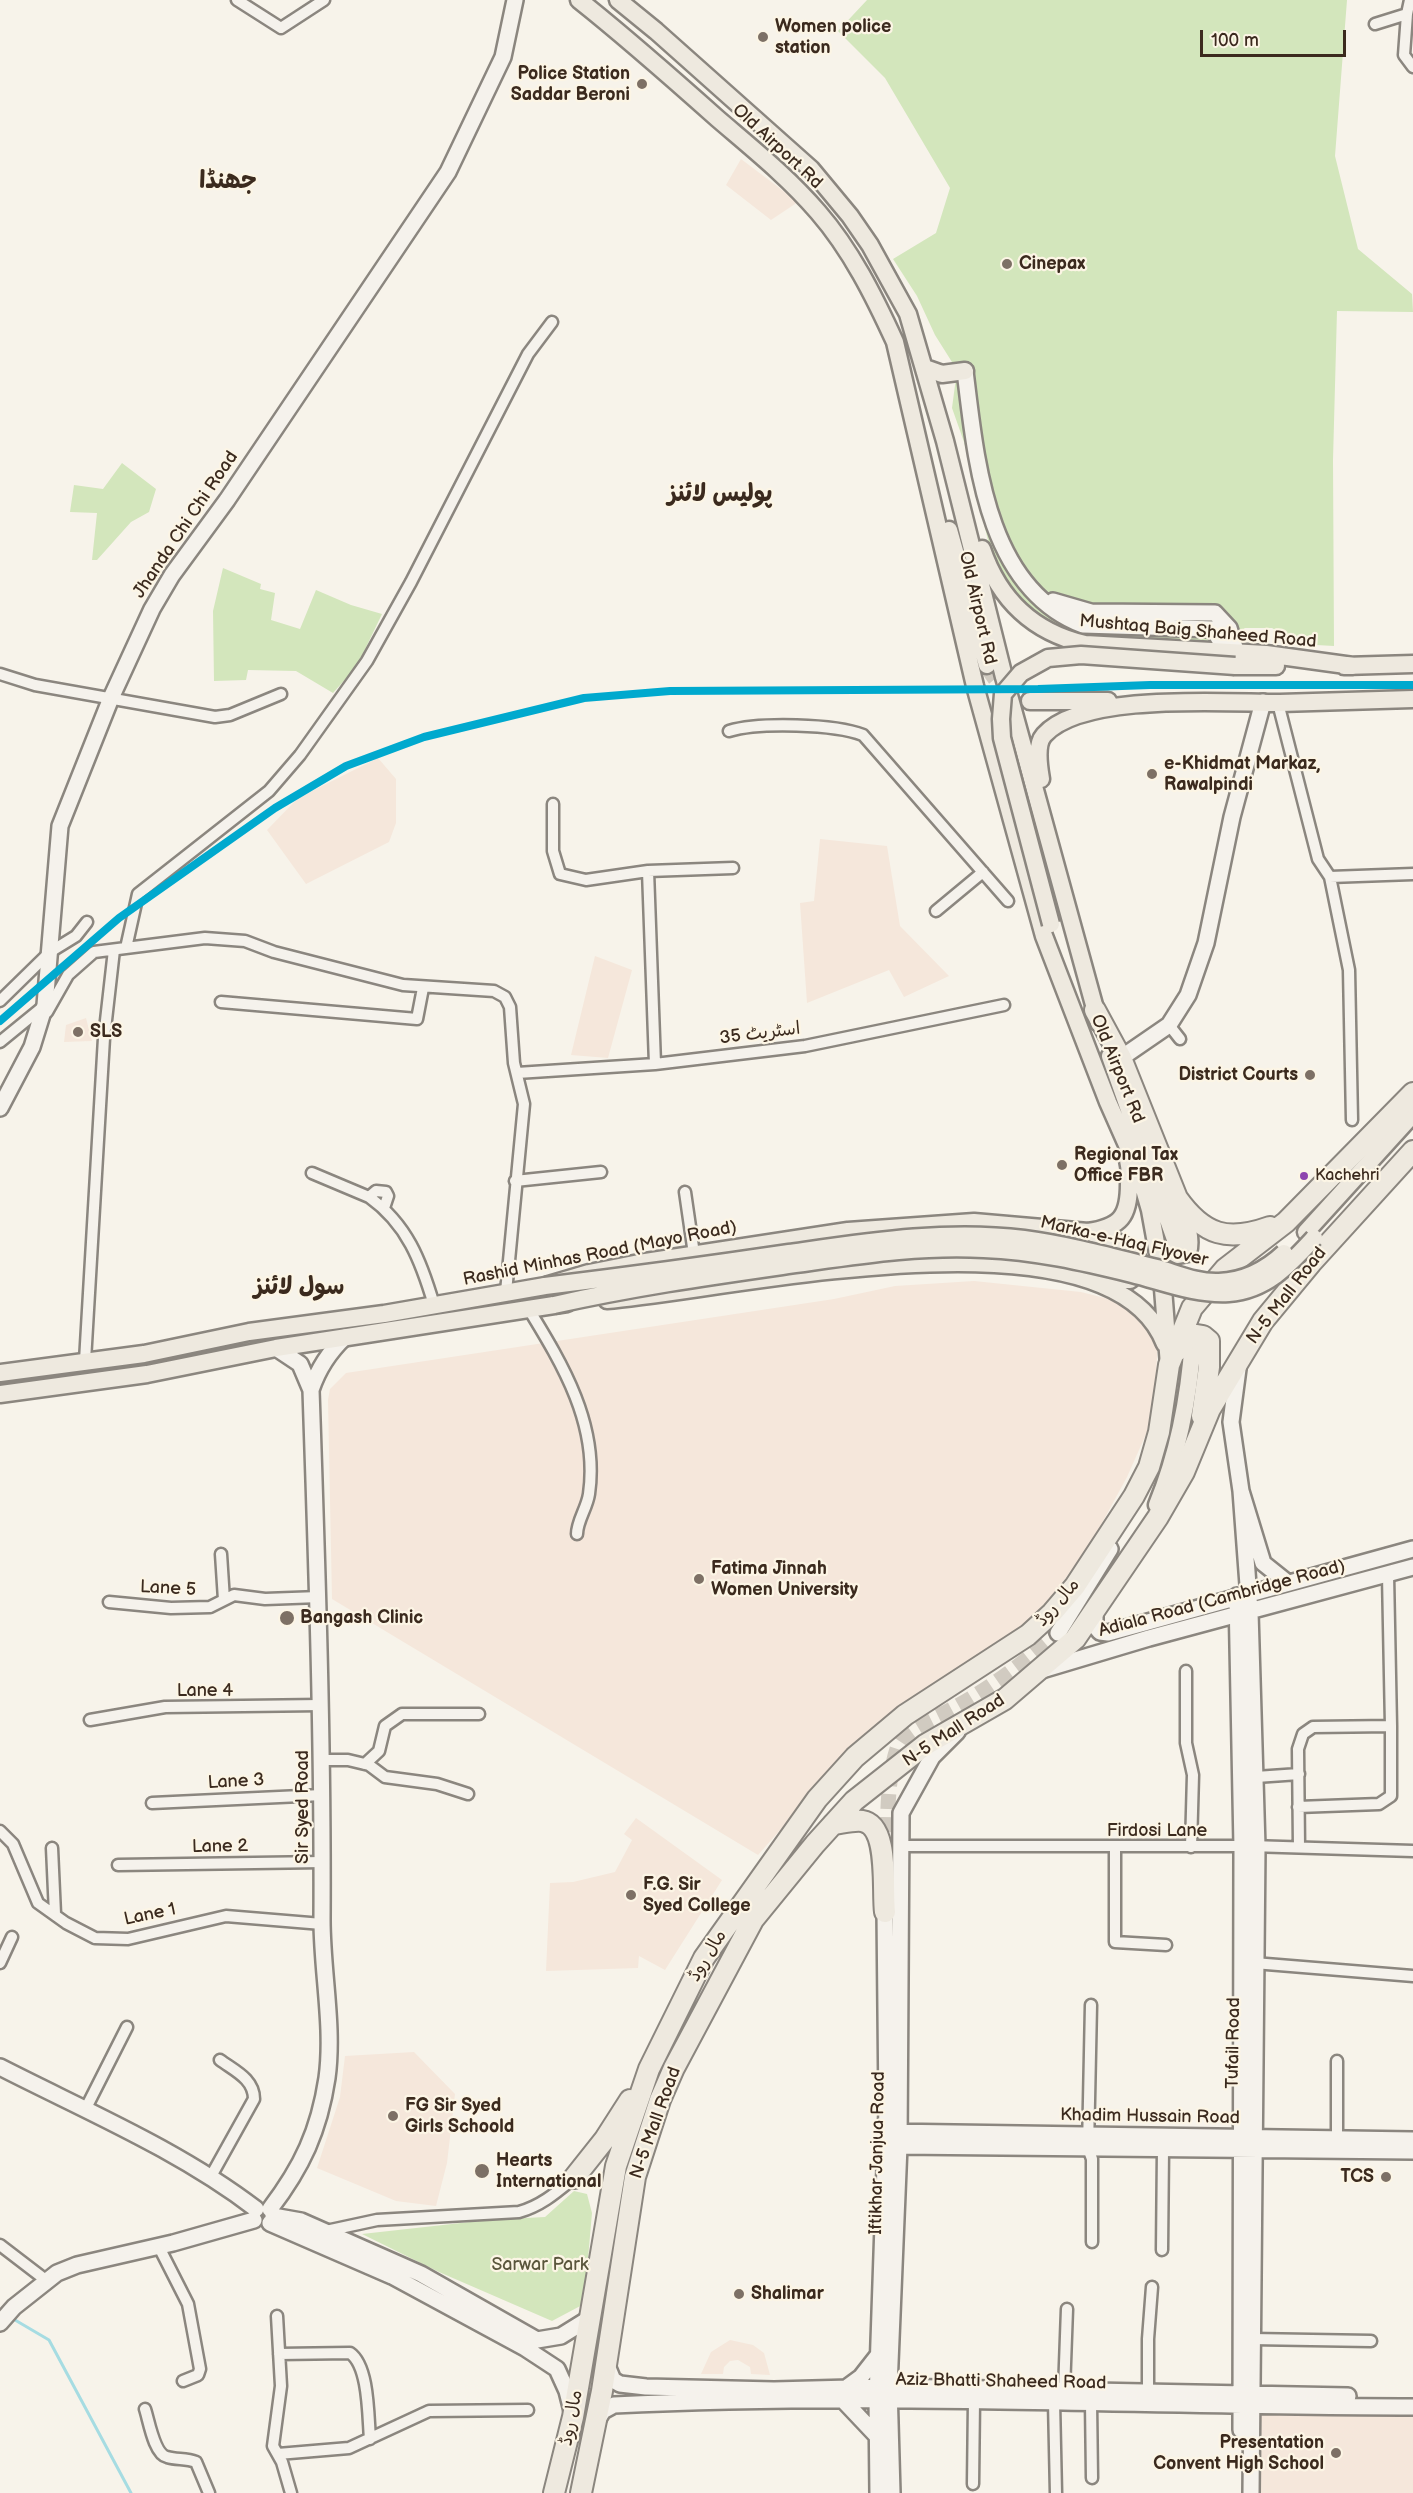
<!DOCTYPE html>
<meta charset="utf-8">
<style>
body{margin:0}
#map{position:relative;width:1413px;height:2493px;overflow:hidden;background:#f7f3ea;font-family:"Balsamiq Sans",sans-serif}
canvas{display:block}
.scale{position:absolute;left:1200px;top:30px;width:146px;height:27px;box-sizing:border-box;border:3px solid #3b2a1e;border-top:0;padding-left:8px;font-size:18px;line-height:21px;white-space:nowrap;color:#3b2a1e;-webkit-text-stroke:4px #fcf5e5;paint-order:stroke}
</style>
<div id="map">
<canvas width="1413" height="2493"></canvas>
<div class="scale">100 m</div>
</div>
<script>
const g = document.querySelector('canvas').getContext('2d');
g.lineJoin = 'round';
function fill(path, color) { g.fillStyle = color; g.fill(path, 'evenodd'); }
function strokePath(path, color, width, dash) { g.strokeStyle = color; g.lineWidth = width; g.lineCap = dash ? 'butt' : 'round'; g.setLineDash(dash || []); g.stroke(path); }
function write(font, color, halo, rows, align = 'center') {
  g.font = font + ' "Balsamiq Sans","Playpen Sans Arabic",sans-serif'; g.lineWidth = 4.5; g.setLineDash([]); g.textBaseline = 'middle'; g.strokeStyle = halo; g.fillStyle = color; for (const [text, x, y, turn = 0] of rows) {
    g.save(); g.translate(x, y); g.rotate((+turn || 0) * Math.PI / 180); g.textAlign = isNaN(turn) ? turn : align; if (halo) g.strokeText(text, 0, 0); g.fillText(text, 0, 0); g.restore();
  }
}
fill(new Path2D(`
 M741,159l57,43 -27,18 -45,-35z
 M378,758l18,21v44l-7,19 -83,42 -39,-54 31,-32z
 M820,839l67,7 13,80 49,50 -45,21 -15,-27 -82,33 -7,-100 14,-2z
 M595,956l37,14 -24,88 -37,-3z
 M86,1018l6,23 -28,1 2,-17z
 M974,1281l107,11 63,16 14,27 -3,64 -8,33 -20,45 -37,68 -46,62 -40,34 -90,56 -50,38 -106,120 -426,-256 -4,-199 2,-11 16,-16 488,-74 61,-13z
 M636,1818l86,62 -57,90 -26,-14 -1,12 -92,3 4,-88 23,-1 42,-10 17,-32 -8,-6z
 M414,2052l41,42 -8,69 -11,43 -40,-5 -79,-33 23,-71 5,-41z
 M730,2340l23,5 11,8 6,22 -19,-1 -1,-7 -12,-7 -8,1 -6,6 -1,7h-22l10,-22z
 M1260,2413h153v80h-154z`), '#f5e7db');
fill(new Path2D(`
 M867,0h480l-12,156 23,93 54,45 1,18 -76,-1 -4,149 1,186 -35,-2 -27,-16h-27l-30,16 -120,-3 -26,-7 -50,-35 -25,-34 -30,-123 -12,-34 5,-38 -22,-35 -18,-39 -24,-37 43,-26 14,-45 -65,-110 -47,-47z
 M122,463l34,26 -7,23 -18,10 -34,38h-5l5,-47 -27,-1 4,-27 29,4z
 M223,568l38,16 -1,5 15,4 -4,27 29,9 16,-39 35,15 31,9 -25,52 -24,27 -37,-22 -48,-1 -2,10 -32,1 -1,-70z
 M574,2191l13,3 5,19 -8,91 -32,17 -113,-49 -77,-38 126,-14 57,-3z`), '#d3e6bc');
strokePath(new Path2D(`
 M15,2320l34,20 82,153`), '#a6dce2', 3);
strokePath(new Path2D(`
 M887,1855c1,-35 -1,-75 11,-109 5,-13 24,-22 36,-28 46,-22 85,-51 124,-85`), '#d1cbc1', 15, [15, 8]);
strokePath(new Path2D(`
 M987,665c9,20 23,28 43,36`), '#d1cbc1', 16, [16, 8]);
const street = new Path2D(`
 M237,0l44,28 43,-28
 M1407,14l-3,41 9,12
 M1375,24l32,-10 3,-14
 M0,674l35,11 180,32 15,-2 51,-21
 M1278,703l40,156 12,18 19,93 3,150
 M729,731c30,-9 106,-7 134,4l145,166
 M553,804v47l7,23 26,6 62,-9 85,-3
 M648,871l7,193
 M1330,877l83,-3
 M936,911l47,-39
 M126,948l12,-54 131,-103 31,-36 67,-94 44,-79 117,-228 24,-32
 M0,1001l50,-49 26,-16 11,-14
 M221,1002l196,17 6,-31
 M47,1012l21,-37 26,-23 111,-14 40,3 29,11 129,33 91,6 11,6 5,10 4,56 10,41 -18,188
 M1169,1025l11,14
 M0,1042l44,-36
 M517,1073l138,-9 150,-18 199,-41
 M312,1173l57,24
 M515,1181l86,-9
 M685,1192l9,62
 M384,1208l4,-12 -2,-4 -10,-1 -7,6c38,27 52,64 65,108
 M528,1308c35,57 71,117 61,186 -2,14 -12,27 -12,40
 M85,1361l19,-323 10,-88
 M221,1554l3,46
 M1388,1575l3,151
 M109,1602l62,6 39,-1 24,-12 31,4 54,-2
 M1186,1671v72l7,32 -2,72
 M90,1720l75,-13 156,-2
 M322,1760h26l21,5 16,12 52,7 31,10
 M365,1764l14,-13 6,-25 17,-12h77
 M1256,1777l43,-3
 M152,1803l170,-8
 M1298,1807l81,-3 12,-8v-70l-78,1 -10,7 -5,15 1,98
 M0,1831l13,13 25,59 28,20 29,15 33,1 98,-23 96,8
 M901,1846h349l163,5
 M1115,1847v95l51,3
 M52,1848l3,66
 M118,1865l205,-3
 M0,1963l12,-26
 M1254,1963l159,13
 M1091,2005l-3,143 4,11v83
 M85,2110l42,-83
 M1337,2139v-78
 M210,2178l44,-79c0,-20 -19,-28 -34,-39
 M326,2231l51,-11 142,-8c22,-6 38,-20 55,-34
 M0,2245l47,36
 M159,2247l29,57 12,65 -2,6 -15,6
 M1162,2250l1,-101
 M277,2316l4,70 -8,60 9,16 9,31
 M1252,2339l119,2
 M279,2354l71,-1c19,13 18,63 20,86
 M1064,2391l3,-82
 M1148,2393v-54l4,-52
 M1054,2402l2,91
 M1091,2403l1,75
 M145,2409c4,12 9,45 22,48 10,3 19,1 29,5l13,31
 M278,2454l71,-6 80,-37 99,-1
 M973,2484l1,-83`);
const secondary = new Path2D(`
 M965,371c11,89 21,217 118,254l130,4 9,15 -5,10
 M1053,601l38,11 124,1 14,15 8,26
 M1121,1058l48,-33 19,-30 18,-52 26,-126 31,-115
 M0,1108l32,-61 13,-42 15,-179 51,-128 41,-89 20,-34 55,-75 221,-328 55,-115 12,-57
 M1238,1369l-7,53 10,69 22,72 25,20
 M311,1390c7,-21 18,-38 34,-53
 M1241,1491l9,121 7,235 -6,646
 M1237,1596l5,251 -1,583
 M1095,1609v17l5,6 8,1 305,-84
 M1058,1633l52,-84
 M1042,1670l107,-32 264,-71
 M0,2067c86,44 179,83 256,142
 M889,2132l524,8
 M899,2146l514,5
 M270,2209c32,-42 49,-78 57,-131 7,-51 -5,-106 -5,-158 1,-177 -5,-353 -11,-530l-11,-26 -24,-16
 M273,2216l28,5 120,53 116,66 24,-4 29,-18
 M270,2223l122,53 133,72 32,21 10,22 5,20
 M0,2323l14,-16 43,-34 20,-8 96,-22 81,-23
 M606,2363l7,17 7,4 26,3 128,3 115,-3 459,9
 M846,2388l15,-11 18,-23
 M842,2399l35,37
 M596,2422l7,-11 11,-6c266,-13 533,2 799,2
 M878,2493l-1,-94 10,-290 -2,-197
 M892,2493l-3,-106 10,-241 2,-333 31,-56 25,-25`);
const primary = new Path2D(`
 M579,0c48,38 93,78 139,119 35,30 70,58 100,93 33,38 56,84 77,130l80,344 69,250 64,166 31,70 11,38 12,66 7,89
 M618,0l38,31 155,138 39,47 20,29 38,69 37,127 59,236 95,346
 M925,368l17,6 23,-3
 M949,530l38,135
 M982,549c17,50 51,83 103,95l181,10 87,12
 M1235,666h41
 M1344,666l69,-2
 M1030,701h78
 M1041,779c-2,-12 -6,-34 3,-44 38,-43 181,-32 236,-32 44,-1 89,-3 133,-4
 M1110,1056l67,189
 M1089,1232c21,8 51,12 51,39l-10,9 -31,-1
 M1306,1232l107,-118
 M1167,1249l11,6 10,-2c5,-18 -4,-34 -10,-51
 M607,1300c119,-9 503,-101 558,44
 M0,1373l144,-19 105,-22 135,-18 161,-28 44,-13 50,-10 209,-32 126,-9 114,10c33,-5 41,-16 41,-48 1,-8 1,-16 -1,-24
 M0,1394l147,-20 129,-26 291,-45
 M1157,1505c22,-54 32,-107 36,-165`);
const highway = new Path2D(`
 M1095,1010l26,48 56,140c27,38 51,44 93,29
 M1178,1350l13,-16 12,2 6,5v26l-7,49
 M833,1824c9,-1 20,-4 29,-3 28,4 20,69 23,91
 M574,2178l31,-39 25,-39
 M554,2493l19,-76 43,-251 33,-97 55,-111 113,-159 38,-42 50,-42 123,-80 24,-22 23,-27 59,-90 15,-29 10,-35 10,-67 23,-57 33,-39 61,-47 127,-129
 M581,2493l21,-102 33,-214 25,-77 14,-32 79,-148 62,-76 39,-43 71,-56 80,-46 70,-60 83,-122 26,-45 26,-63 53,-88 48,-58 102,-112`);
strokePath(street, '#8b867f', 15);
strokePath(secondary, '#8b867f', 20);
strokePath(primary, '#8b867f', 21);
strokePath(highway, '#8b867f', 24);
strokePath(street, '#f5f2ec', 10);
strokePath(secondary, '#f5f2ec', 15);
strokePath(primary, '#eee9df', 16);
strokePath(highway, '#eee9df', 20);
const primaryBridge = new Path2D(`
 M1051,924l-49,-186 -1,-19 2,-25 18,-21 27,-15 33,-3 154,11
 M545,1286c82,-10 163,-21 244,-33 77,-11 157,-24 235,-14 45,6 89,18 133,29 21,6 40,15 62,14 25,-1 47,-12 65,-29
 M554,1305c75,-17 151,-28 228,-39 67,-9 134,-21 202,-17 51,2 99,13 148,25 32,8 63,21 97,19 38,-3 61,-29 85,-55`);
strokePath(primaryBridge, '#8b867f', 21, []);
strokePath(primaryBridge, '#eee9df', 16);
strokePath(new Path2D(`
 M0,1021l119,-103 156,-110 71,-42 78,-29 160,-39 86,-7 368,-2 112,-4h263`), '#00a9ce', 8);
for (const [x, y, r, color] of [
 [763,37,6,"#7d7065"],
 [642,84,6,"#7d7065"],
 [1007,264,6,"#7d7065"],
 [1152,774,6,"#7d7065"],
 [78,1032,6,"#7d7065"],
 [1310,1075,6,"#7d7065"],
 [1062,1165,6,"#7d7065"],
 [1304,1176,5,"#8e44ad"],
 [699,1579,6,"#7d7065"],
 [287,1618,8,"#7d7065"],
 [631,1895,6,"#7d7065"],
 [393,2116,6,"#7d7065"],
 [482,2171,8,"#7d7065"],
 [1386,2177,6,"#7d7065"],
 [739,2294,6,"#7d7065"],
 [1336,2453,6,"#7d7065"]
]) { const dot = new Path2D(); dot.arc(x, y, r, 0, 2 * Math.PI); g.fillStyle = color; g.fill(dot); strokePath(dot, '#fcf5e5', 2); }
write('16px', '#3b2a1e', '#fcf5e5', [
 ["Kachehri",1315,1176]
], 'left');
write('bold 18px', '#3b2a1e', '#fcf5e5', [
 ["Women police",775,27],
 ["station",775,48],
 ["Police Station",630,74,"right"],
 ["Saddar Beroni",630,95,"right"],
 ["Cinepax",1019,264],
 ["e-Khidmat Markaz,",1164,764],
 ["Rawalpindi",1164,785],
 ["SLS",90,1032],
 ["District Courts",1298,1075,"right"],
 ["Regional Tax",1074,1155],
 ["Office FBR",1074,1176],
 ["Fatima Jinnah",711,1569],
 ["Women University",711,1590],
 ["Bangash Clinic",300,1618],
 ["F.G. Sir",643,1885],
 ["Syed College",643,1906],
 ["FG Sir Syed",405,2106],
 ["Girls Schoold",405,2127],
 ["Hearts",496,2161],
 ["International",496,2182],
 ["TCS",1374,2177,"right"],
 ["Shalimar",751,2294],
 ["Presentation",1324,2443,"right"],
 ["Convent High School",1324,2464,"right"]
], 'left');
write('18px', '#3b2a1e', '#fcf5e5', [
 ["Old Airport Rd",777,147,43],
 ["Jhanda Chi Chi Road",186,525,-56],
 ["Old Airport Rd",977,608,77],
 ["Mushtaq Baig Shaheed Road",1198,632,5],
 ["اسٹریٹ 35",760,1034,-7],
 ["Old Airport Rd",1117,1069,68],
 ["Marka-e-Haq Flyover",1124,1242,13],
 ["Rashid Minhas Road (Mayo Road)",600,1254,-11],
 ["N-5 Mall Road",1287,1296,-52],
 ["Lane 5",168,1589,3],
 ["Adiala Road (Cambridge Road)",1222,1599,-15],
 ["مال روڈ",1058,1603,-49],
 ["Lane 4",205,1691],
 ["N-5 Mall Road",954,1731,-33],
 ["Lane 3",236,1782,-3],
 ["Sir Syed Road",303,1807,-90],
 ["Firdosi Lane",1157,1831],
 ["Lane 2",220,1847,-1],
 ["Lane 1",150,1915,-12],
 ["مال روڈ",708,1956,-59],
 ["Tufail Road",1234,2043,-89],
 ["Khadim Hussain Road",1150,2117,1],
 ["N-5 Mall Road",656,2123,-70],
 ["Iftikhar Janjua Road",878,2153,-89],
 ["Aziz Bhatti Shaheed Road",1001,2382,1],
 ["مال روڈ",572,2418,-79]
]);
write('18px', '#5a563c', '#fcf5e5', [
 ["Sarwar Park",540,2265]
]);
write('bold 24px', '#3b2a1e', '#fcf5e5', [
 ["جھنڈا",228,182],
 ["پولیس لائنز",720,495],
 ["سول لائنز",299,1288]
]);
</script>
